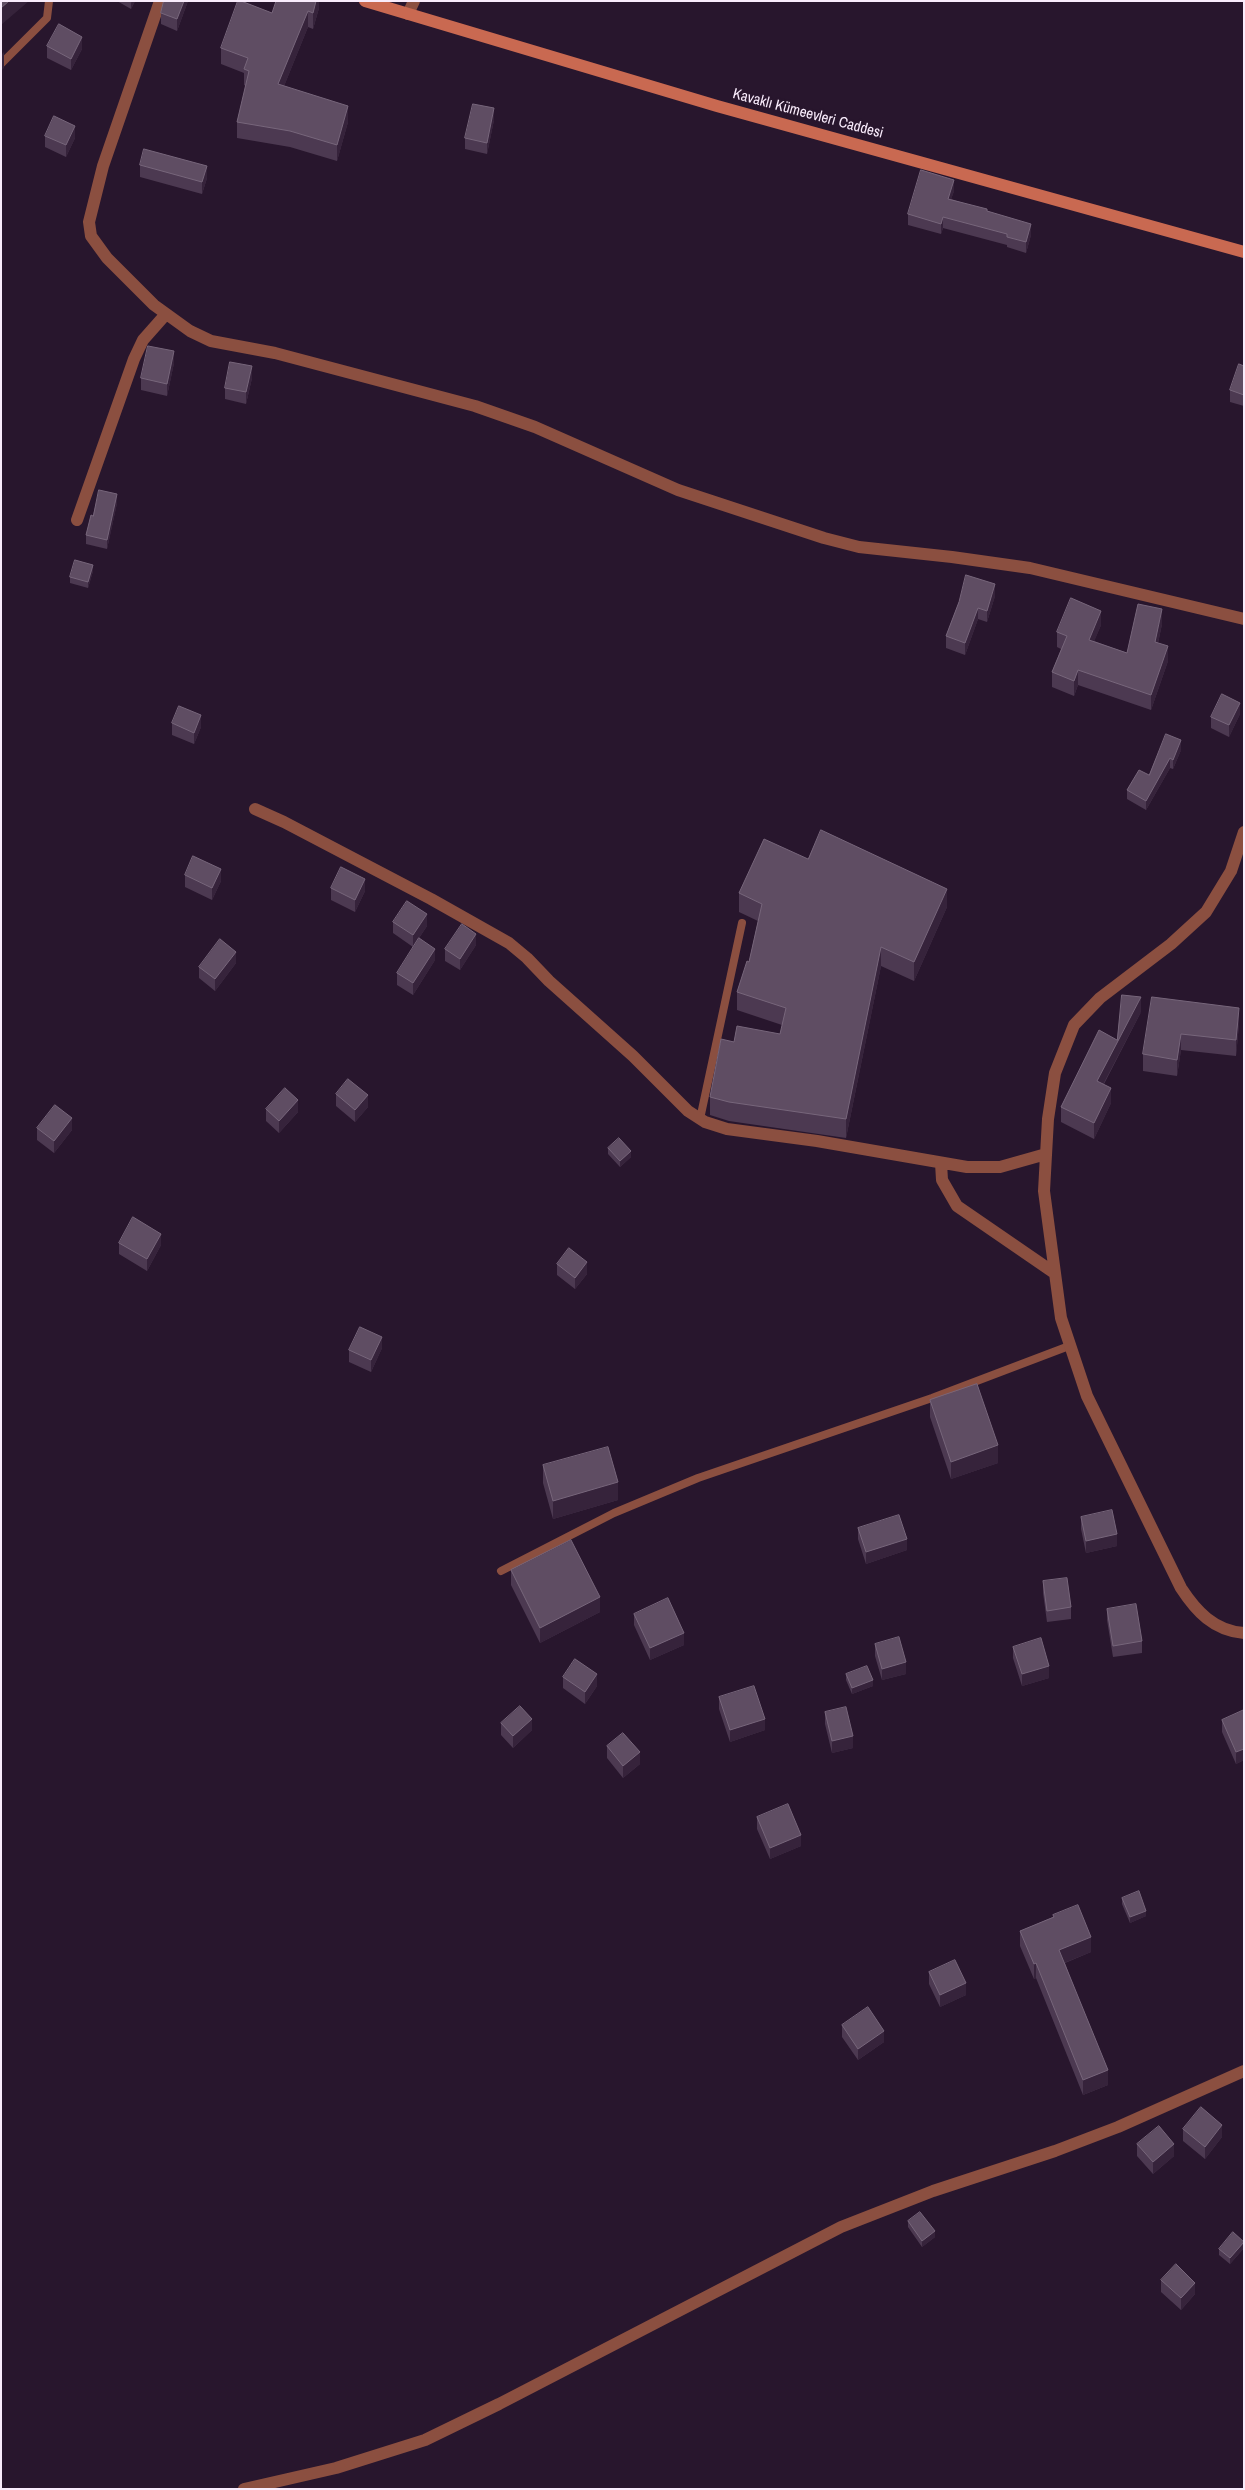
<!DOCTYPE html>
<meta charset="utf-8">
<style>
body{margin:0}
#map{position:relative;width:1245px;height:2490px;overflow:hidden;background:#28162d;font-family:"Archivo Narrow",sans-serif}
canvas{display:block}
.frame{position:absolute;inset:0;border:2px solid #f9ecfc;pointer-events:none}
</style>
<div id="map">
<canvas width="1245" height="2490"></canvas>
<div class="frame"></div>
</div>
<script>
const g = document.querySelector('canvas').getContext('2d');
g.lineJoin = 'round';
function strokePath(path, color, width, dash) { g.strokeStyle = color; g.lineWidth = width; g.lineCap = dash ? 'butt' : 'round'; g.setLineDash(dash || []); g.stroke(path); }
function fill(path, color) { g.fillStyle = color; g.fill(path, 'evenodd'); }
function write(font, color, halo, rows, align = 'center') {
  g.font = font + ' "Archivo Narrow",sans-serif'; g.lineWidth = 4.5; g.setLineDash([]); g.textBaseline = 'middle'; g.strokeStyle = halo; g.fillStyle = color; for (const [text, x, y, turn = 0] of rows) {
    g.save(); g.translate(x, y); g.rotate((+turn || 0) * Math.PI / 180); g.textAlign = isNaN(turn) ? turn : align; if (halo) g.strokeText(text, 0, 0); g.fillText(text, 0, 0); g.restore();
  }
}
strokePath(new Path2D(`
 M1,64l46,-46 2,-17
 M700,1119l42,-196
 M501,1571l113,-58 84,-35 234,-80 137,-52`), '#8b4f40', 8);
strokePath(new Path2D(`
 M160,1l-57,165 -14,56 2,14 16,22 47,47 36,26 21,10 64,12 200,53 60,21 143,63 146,48 35,9 93,10 78,11 214,51
 M408,14l6,-13
 M77,520l57,-161 9,-19 23,-26
 M255,809l29,13 147,77 78,44 18,15 22,23 84,75 55,55 17,11 22,7 90,12 150,26h33l46,-13
 M1244,832l-13,39 -25,41 -35,32 -71,54 -26,27 -19,48 -7,46 -4,72 17,127 26,78 94,192c15,23 33,43 63,45
 M941,1163l1,17 15,26 96,66
 M244,2489l92,-21 89,-28 74,-36 342,-177 92,-36 122,-40 63,-24 126,-56`), '#8b4f40', 12);
strokePath(new Path2D(`
 M365,1l352,105 527,146`), '#c96951', 12);
fill(new Path2D(`
 M117,1h18l-4,8z
 M164,1h24l-11,30 -16,-7v-11z
 M319,1v7l-6,21 -5,-2 -24,59 64,36 -11,39 -47,-14 -53,-9v-16l9,-36 -2,-1v-12l-23,-9v-16l51,-35z
 M47,46l35,3 -11,21 -24,-12z
 M494,120l-7,34 -22,-5v-11z
 M45,136l30,2 -9,19 -21,-10z
 M140,165l67,13 -5,16 -62,-17z
 M954,191l-3,8 36,12 44,24 -5,18 -19,-6v-2l-64,-17 -2,6 -33,-9v-11z
 M174,363l-7,33 -26,-6v-12z
 M1244,366v40l-14,-4v-12z
 M252,378l-6,26 -21,-5v-11z
 M117,503l-10,46 -21,-5v-9l7,-19z
 M93,571l-5,17 -18,-5v-6z
 M995,596l-8,26 -9,-3 -13,36 -19,-7v-12l13,-34z
 M1162,624l-4,19 10,18 -17,49 -73,-25 -4,11 -22,-9v-15l9,-23 -4,-2v-15l44,-7 -7,16 33,12z
 M1240,714l-11,23 -18,-9v-11z
 M172,723l29,4 -7,17 -22,-9z
 M1181,750l-8,19 -3,-1 -24,42 -19,-11v-9l22,-15z
 M808,859l139,48 -33,74 -33,-15 -35,172 -117,-17 -19,-6v-18l24,-55 46,-8 2,-9 -45,-15v-18l12,-30 9,-41 -19,-9v-19z
 M185,875l36,6 -9,19 -27,-13z
 M331,888l34,3 -10,21 -24,-12z
 M393,922l34,4 -14,21 -20,-14z
 M476,945l-16,25 -15,-9v-12z
 M435,960l-22,35 -16,-10v-12z
 M236,963l-21,28 -16,-13v-11z
 M1152,997l87,27 -3,32 -55,-6 -4,26 -34,-5v-17z
 M1141,1012l-37,72 7,19 -17,36 -33,-17v-15z
 M336,1094l32,13 -13,15 -19,-16z
 M266,1109l32,3 -19,21 -13,-12z
 M37,1128l35,2 -18,23 -17,-13z
 M608,1148l23,9 -11,10 -12,-13z
 M119,1243l42,2 -14,26 -28,-17z
 M557,1264l30,10 -12,15 -18,-14z
 M382,1348l-11,24 -22,-10v-12z
 M930,1400l68,63 -47,16 -21,-62z
 M543,1465l75,35 -65,19 -10,-36z
 M1081,1517l36,29 -31,7 -5,-24z
 M858,1528l49,22 -41,14 -8,-25z
 M511,1570l89,42 -60,31 -29,-58z
 M1043,1581l28,26v12l-24,3 -4,-29z
 M1107,1609l35,32v12l-29,4 -6,-37z
 M634,1614l50,31 -34,15 -16,-35z
 M875,1644l31,30 -24,6 -7,-24z
 M1013,1647l36,31 -27,8 -9,-28z
 M846,1674l27,12 -21,8 -6,-14z
 M563,1677l34,9 -12,18 -22,-16z
 M719,1697l46,33 -35,12 -11,-33z
 M1244,1710v50l-8,4 -14,-32v-12z
 M825,1712l28,36 -21,5 -7,-29z
 M501,1723l31,7 -19,18 -12,-13z
 M607,1746l33,18 -17,14 -16,-20z
 M757,1817l44,29 -31,13 -13,-30z
 M1122,1898l24,18 -16,7 -8,-19z
 M1053,1915l38,37 -26,11 43,122 -25,10 -47,-117 -2,1 -14,-33v-15l33,-14z
 M929,1972l37,23 -26,12 -11,-23z
 M842,2025l42,17 -26,18 -16,-23z
 M1183,2129l39,8 -17,22 -22,-18z
 M1137,2144l37,12 -21,18 -16,-18z
 M908,2221l27,16 -13,10 -14,-20z
 M1244,2241v7l-14,16 -11,-9v-6z
 M1161,2280l34,14 -14,16 -20,-18z`), '#4c3951');
fill(new Path2D(`
 M9,1h20l-28,24v-17z
 M132,1h3l-4,8v-6z
 M184,1h4l-11,30v-12z
 M316,1h3v7l-6,21v-16z
 M308,11v16l-30,74v-17z
 M82,37v12l-11,21v-11z
 M4,52v16l-3,3v-16z
 M348,106v16l-11,39v-16z
 M494,108v12l-7,34v-11z
 M75,126v12l-9,19v-12z
 M207,166v12l-5,16v-12z
 M954,180v11l-6,18v-10z
 M943,217v11l-2,6v-10z
 M1031,224v11l-5,18v-11z
 M174,351v12l-7,33v-12z
 M252,366v12l-6,26v-12z
 M117,494v9l-10,46v-9z
 M93,565v6l-5,17v-6z
 M995,584v12l-8,26v-11z
 M978,608v11l-13,36v-12z
 M1162,609v15l-7,33v-15z
 M1101,611v14l-12,29v-14z
 M1168,646v15l-17,49v-15z
 M1078,670v15l-4,11v-15z
 M1240,703v11l-11,23v-12z
 M201,715v12l-7,17v-11z
 M1181,740v10l-8,19v-9z
 M1170,758v10l-24,42v-9z
 M221,869v12l-9,19v-12z
 M365,879v12l-10,21v-12z
 M947,889v18l-33,74v-19z
 M427,914v12l-14,21v-12z
 M476,934v11l-16,25v-11z
 M881,947v19l-35,172v-19z
 M435,949v11l-22,35v-12z
 M236,952v11l-21,28v-12z
 M1141,997v15l-44,84v-15z
 M1239,1008v16l-3,32v-16z
 M1181,1034v16l-4,26v-16z
 M1111,1088v15l-17,36v-16z
 M368,1095v12l-13,15v-12z
 M298,1100v12l-19,21v-12z
 M72,1118v12l-18,23v-12z
 M631,1151v6l-11,10v-6z
 M161,1234v11l-14,26v-12z
 M587,1262v12l-12,15v-11z
 M382,1337v11l-11,24v-12z
 M998,1445v18l-47,16v-17z
 M618,1482v18l-65,19v-18z
 M1117,1534v12l-31,7v-12z
 M907,1539v11l-41,14v-12z
 M600,1597v15l-60,31v-15z
 M684,1633v12l-34,15v-12z
 M906,1662v12l-24,6v-11z
 M1049,1666v12l-27,8v-12z
 M597,1674v12l-12,18v-12z
 M873,1680v6l-21,8v-6z
 M532,1719v11l-19,18v-12z
 M765,1719v11l-35,12v-12z
 M853,1736v12l-21,5v-12z
 M1244,1749v11l-8,4v-12z
 M640,1752v12l-17,14v-12z
 M801,1835v11l-31,13v-11z
 M1146,1911v5l-16,7v-6z
 M1091,1937v15l-32,13v-15z
 M1036,1963v15l-2,1v-15z
 M966,1983v12l-26,12v-12z
 M884,2031v11l-26,18v-11z
 M1108,2070v15l-25,10v-15z
 M1222,2125v12l-17,22v-12z
 M1174,2144v12l-21,18v-12z
 M935,2231v6l-13,10v-6z
 M1244,2242v6l-14,16v-6z
 M1195,2283v11l-14,16v-12z`), '#36233b');
const building = new Path2D(`
 M1,1h8l-8,7z
 M164,1h20l-7,18 -16,-6z
 M238,1h3l31,12 4,-12h40l-3,12 -5,-2 -30,73 70,22 -11,39 -47,-14 -53,-9 12,-51 -5,-2 4,-11 -27,-10z
 M59,24l23,13 -11,22 -24,-13z
 M473,104l21,4 -7,35 -22,-5z
 M54,116l21,10 -9,19 -21,-9z
 M144,149l63,17 -5,16 -62,-17z
 M921,170l33,10 -6,19 39,10v2l44,13 -5,18 -19,-5v-3l-64,-17 -2,7 -33,-10z
 M148,346l26,5 -7,33 -26,-6z
 M230,362l22,4 -6,26 -21,-4z
 M1239,364l5,2v29l-14,-5z
 M99,490l18,4 -10,46 -21,-5 5,-20 2,1z
 M75,560l18,5 -5,17 -18,-5z
 M966,575l29,9 -8,27 -9,-3 -13,35 -19,-7 13,-34z
 M1071,598l30,13 -12,29 38,13 11,-49 24,5 -7,33 13,4 -17,49 -73,-25 -4,11 -22,-9 15,-36 -10,-4z
 M1222,694l18,9 -11,22 -18,-8z
 M179,706l22,9 -7,18 -22,-10z
 M1166,734l15,6 -8,20 -3,-2 -24,43 -19,-11 12,-20 10,5z
 M821,830l126,59 -33,73 -33,-15 -35,172 -117,-17 -19,-5 11,-58 13,3 3,-16 43,8 6,-26 -49,-16 10,-31 2,1 13,-58 -23,-11 25,-54 44,20z
 M193,856l28,13 -9,19 -27,-13z
 M341,867l24,12 -10,21 -24,-12z
 M407,901l20,13 -14,21 -20,-13z
 M462,924l14,10 -16,25 -15,-10z
 M419,938l16,11 -22,34 -16,-10z
 M220,939l16,13 -21,27 -16,-12z
 M1122,995l19,2 -44,84 14,7 -17,35 -33,-16 38,-77 18,10z
 M1152,997l87,11 -3,32 -55,-6 -4,26 -34,-6z
 M348,1079l20,16 -13,15 -19,-16z
 M285,1088l13,12 -19,21 -13,-12z
 M55,1105l17,13 -18,23 -17,-13z
 M619,1138l12,13 -11,10 -12,-13z
 M133,1217l28,17 -14,25 -28,-16z
 M569,1248l18,14 -12,16 -18,-14z
 M360,1327l22,10 -11,23 -22,-10z
 M977,1384l21,61 -47,17 -21,-62z
 M608,1447l10,35 -65,19 -10,-36z
 M1112,1510l5,24 -31,7 -5,-24z
 M899,1515l8,24 -41,13 -8,-24z
 M571,1540l29,57 -60,31 -29,-58z
 M1067,1578l4,29 -24,4 -4,-30z
 M668,1598l16,35 -34,15 -16,-34z
 M1136,1604l6,37 -29,5 -6,-37z
 M899,1637l7,25 -24,7 -7,-25z
 M1041,1638l8,28 -27,8 -9,-27z
 M575,1659l22,15 -12,18 -22,-15z
 M867,1666l6,14 -21,8 -6,-14z
 M754,1686l11,33 -35,11 -11,-33z
 M520,1706l12,13 -19,17 -12,-13z
 M846,1707l7,29 -21,5 -7,-29z
 M1244,1710v39l-8,3 -14,-32z
 M623,1733l17,19 -17,14 -16,-20z
 M788,1804l13,31 -31,13 -13,-31z
 M1139,1891l7,20 -16,6 -8,-19z
 M1078,1905l13,32 -32,13 49,120 -25,10 -47,-117 -2,1 -14,-33 34,-14 -1,-2z
 M955,1960l11,23 -26,12 -11,-23z
 M868,2007l16,24 -26,18 -16,-24z
 M1201,2107l21,18 -17,22 -22,-18z
 M1159,2126l15,18 -21,18 -16,-18z
 M920,2212l15,19 -13,10 -14,-20z
 M1233,2232l11,10 -14,16 -11,-9z
 M1176,2264l19,19 -14,15 -20,-18z`);
fill(building, '#5f4d63');
strokePath(building, '#77667b', 1);
write('15px', '#f9ecfc', '#28162d', [
 ["Kavaklı Kümeevleri Caddesi",808,114,15]
]);
</script>
